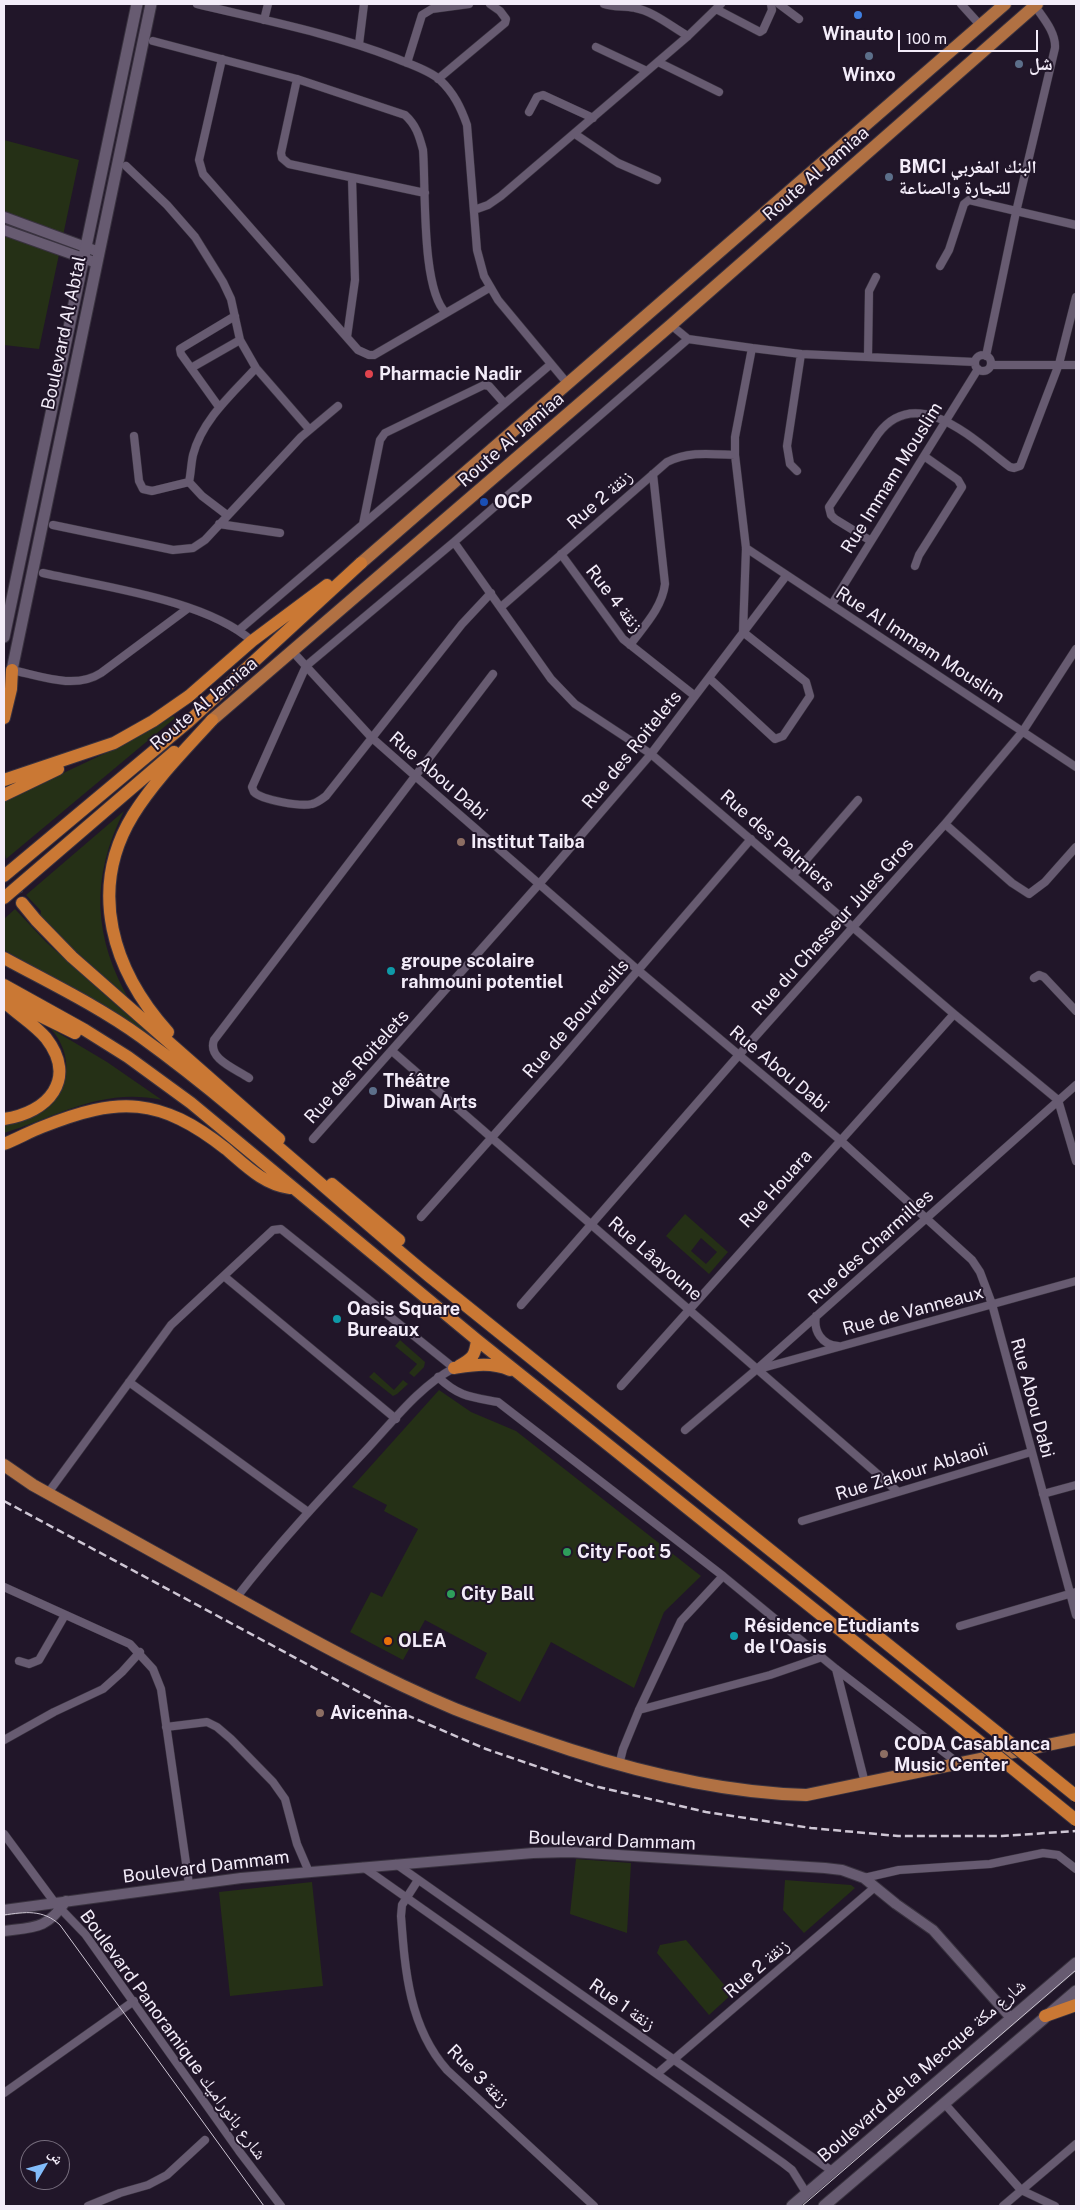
<!DOCTYPE html>
<meta charset="utf-8">
<style>
body{margin:0}
#map{position:relative;width:1080px;height:2210px;overflow:hidden;background:#211629;font-family:"Public Sans","Noto Naskh Arabic",sans-serif}
canvas{display:block}
.frame{position:absolute;inset:0;border:5px solid #f3ecf9;pointer-events:none}
.north{position:absolute;left:20px;top:2140px;width:50px;height:50px;box-sizing:border-box;background:#211629;border:1px solid #756c7c;border-radius:50%;rotate:53deg;font-size:14px;font-weight:700;line-height:20px;text-align:center;color:#f3ecf9}
.north::after{content:'';display:block;margin:auto;width:18px;height:22px;background:#82bcfa;clip-path:polygon(50% 0,100% 100%,50% 72%,0 100%)}
.scale{position:absolute;left:898px;top:30px;width:140px;height:22px;box-sizing:border-box;border:2px solid #f3ecf9;border-top:0;padding-left:6px;font-size:15px;line-height:18px;white-space:nowrap;color:#f3ecf9;-webkit-text-stroke:4px #211629;paint-order:stroke}
</style>
<div id="map">
<canvas width="1080" height="2210"></canvas>
<div class="frame"></div>
<div class="north">ش</div>
<div class="scale">100 m</div>
</div>
<script>
const g = document.querySelector('canvas').getContext('2d');
g.lineJoin = 'round';
function fill(path, color) { g.fillStyle = color; g.fill(path, 'evenodd'); }
function strokePath(path, color, width, dash) { g.strokeStyle = color; g.lineWidth = width; g.lineCap = dash ? 'butt' : 'round'; g.setLineDash(dash || []); g.stroke(path); }
function write(font, color, halo, rows, align = 'center') {
  g.font = font + ' "Public Sans","Noto Naskh Arabic",sans-serif'; g.lineWidth = 4; g.setLineDash([]); g.textBaseline = 'middle'; g.strokeStyle = halo; g.fillStyle = color; for (const [text, x, y, turn = 0] of rows) {
    g.save(); g.translate(x, y); g.rotate((+turn || 0) * Math.PI / 180); g.textAlign = isNaN(turn) ? turn : align; if (halo) g.strokeText(text, 0, 0); g.fillText(text, 0, 0); g.restore();
  }
}
fill(new Path2D(`
 M4,140l75,20 -40,189 -35,-4z
 M173,716l2,2 -169,141 -2,-9v-49l123,-58z
 M124,811c-34,67 -31,127 7,192l-91,-85 1,-7 -15,-16z
 M15,909l31,33 119,106 -89,-58 -72,-40v-31z
 M50,1028l57,34 55,38c-60,-13 -103,16 -158,33v-9c12,-4 26,-5 37,-12 31,-19 33,-59 9,-84z
 M685,1214l43,38 -19,22 -43,-38zM701,1238l16,14 -11,12 -15,-13z
 M400,1340l25,22 -1,5 -10,10 -5,-4 8,-9 -22,-18z
 M374,1372l20,18 9,-10 5,4 -11,10 -4,2 -24,-19z
 M439,1390l32,22 45,19 185,145 -37,36 -30,76 -83,-46 -31,60 -45,-24 12,-25 -62,-33 -22,40 -53,-28 21,-40 11,5 36,-68 -34,-18 3,-6 -35,-18z
 M576,1859l55,4 -4,70 -57,-19z
 M785,1880l66,5 4,3 -51,45 -21,-23z
 M312,1882l11,104 -93,10 -11,-104z
 M686,1940l46,54 -23,21 -52,-62 3,-8z`), '#253016');
strokePath(new Path2D(`
 M4,868l18,35`), '#403648', 12, [12, 6]);
const minor = new Path2D(`
 M197,4c66,16 134,29 198,54 14,6 34,12 45,22 14,13 21,28 27,45l10,125 7,26 14,24 69,83
 M604,4c11,4 20,1 31,4 18,3 37,19 53,28
 M779,4l20,15
 M961,4l19,21
 M716,9l44,23 3,-2 9,-20 -1,-6
 M264,20l4,-16
 M153,41l144,38 108,36c11,10 14,20 18,35 3,37 -2,139 23,163
 M359,44l5,-40
 M596,47l51,24
 M222,59l-23,101 4,14 155,176 11,5h5l115,-67
 M658,62l61,30
 M407,63l15,-48 10,-6 37,-5
 M297,79l-16,74 1,5 7,6 136,29
 M438,79l67,-56 1,-4 -6,-8 -10,-7
 M529,112l8,-15 6,-2 50,23
 M575,134l43,29 39,17
 M126,166l41,39 28,32 28,45 8,17 9,41 16,28 53,61
 M474,210l14,-5 13,-9 187,-160 33,-32
 M940,266l9,-16 15,-46 5,-4 107,25
 M671,325l17,14 64,9 49,6 174,8
 M347,337l8,-57 -3,-102
 M975 363a8 8 0 1 1 16 0a8 8 0 1 1-16 0Z
 M986,356l30,-144 39,-164c1,-16 -12,-30 -20,-42
 M868,357l1,-66 7,-14
 M991,365h85
 M191,368l49,-28
 M219,407l-38,-53 -1,-5 55,-33
 M134,436l5,45 4,8 9,2 37,-9
 M797,471l-7,-7 -3,-18 14,-92
 M227,515l-25,-19 -13,-14c2,-9 2,-18 4,-27 9,-35 39,-61 63,-87
 M219,524l61,9
 M363,524l17,-84 5,-7 99,-48 5,1 15,17
 M53,525l120,25 20,-2 12,-8 96,-103 37,-31
 M871,541l-36,-22 -4,-4 -2,-8 49,-73c39,-52 97,7 132,33l4,1 6,-2 39,-102 17,-67
 M454,542l97,137 24,25 76,50 303,260 104,86 18,61
 M746,548l330,219
 M561,554l62,85 72,57
 M915,566l4,-11 43,-68 -4,-7 -34,-24
 M43,573c61,14 163,27 209,68
 M491,593l-29,31 -136,172c-4,3 -9,7 -14,8 -11,3 -50,-4 -58,-12l-2,-5 54,-121 148,-124 234,-203
 M832,604l146,-235
 M501,607l166,-145c22,-11 43,-8 68,-7
 M239,630l312,-266
 M630,645c14,-19 32,-37 35,-61l-12,-110
 M293,652l78,85 43,38 225,196 201,169 132,120 8,12 12,32 84,311
 M12,670c28,6 63,20 89,3l86,-64
 M709,678l66,61 8,-3 27,-40 -4,-14 -63,-50 3,-84 -11,-93v-18l17,-89
 M945,824l67,59 17,11 16,-12 31,-35
 M793,875l65,-75
 M1034,978l5,-3 5,2 32,34
 M392,1051l505,440
 M249,1078c-13,-9 -42,-19 -35,-38l279,-366
 M313,1139l227,-256 111,-129 135,-178
 M421,1217l138,-155 192,-223
 M225,1277l171,142
 M521,1305l217,-249 207,-232 78,-93 53,-82
 M816,1316c-3,15 6,29 22,30
 M759,1369l317,-88
 M438,1377c21,20 33,20 60,25l225,174 113,93 122,94
 M129,1382l179,130
 M621,1386l333,-372
 M685,1430l72,-61 319,-284
 M48,1493l123,-168 102,-95 8,-1 173,139c-34,18 -60,52 -86,80 -46,49 -91,97 -132,150
 M1043,1494l33,-9
 M802,1521l229,-69
 M4,1587l126,57 23,25 8,20 28,195
 M960,1626l116,-34
 M19,1661l10,3 10,-4 26,-45
 M836,1669l29,114
 M639,1710l131,-35 52,-18
 M166,1727l41,-5 10,5 14,12 42,43 12,17 12,45 12,28
 M4,1740l50,-28 49,-23 19,-17 18,-20
 M619,1765l4,-16 16,-39 42,-89 42,-45
 M4,1834l51,69 30,31 154,217 42,55
 M396,1864l436,307
 M363,1867l420,296 9,7 15,24
 M864,1878l35,-8 91,-6 53,-11 15,2 18,14
 M418,1880l-16,25 -1,11c4,54 8,111 46,154l147,136
 M658,2073l217,-186
 M4,2093l130,-92
 M944,2103l77,87 34,16
 M88,2206l32,-13 28,-8 19,-10 38,-35
 M1003,2206l73,-62`);
const tertiary = new Path2D(`
 M4,217l95,35
 M4,230l93,33
 M4,1910l237,-32 292,-25 37,-1 255,16 17,2 22,8 32,26 37,26 78,88
 M4,1931c31,-4 43,-2 62,-30`);
const secondary = new Path2D(`
 M4,637l133,-633
 M12,670l139,-666
 M792,2206l284,-243
 M824,2206l252,-215`);
const primary = new Path2D(`
 M361,563l644,-559
 M212,720l459,-395 366,-321
 M4,1465l29,20c69,38 138,76 207,115 70,39 141,78 215,109 38,15 77,28 116,41 75,24 155,43 235,45l270,-56`);
const trunk = new Path2D(`
 M4,718l7,-29 1,-19
 M4,780l110,-37 39,-22 36,-25 63,-55 75,-56
 M4,795l54,-26
 M4,876l183,-153 174,-160
 M4,898l170,-146
 M22,903l14,17 36,37 207,182
 M4,958c46,25 94,48 137,79 101,73 192,160 288,239 189,153 379,305 569,457
 M4,985l81,45 43,27 63,46 286,237 508,406
 M4,998l71,35
 M168,1032c-55,-61 -81,-142 -35,-217 22,-35 51,-64 79,-95
 M4,1119c44,-6 74,-40 42,-81 -11,-13 -26,-22 -38,-33
 M4,1144c13,-5 25,-12 38,-17 77,-31 118,-30 184,22 19,16 38,36 64,39
 M332,1184l67,56
 M459,1366c14,-8 16,-10 18,-26
 M454,1368c20,-3 37,-6 56,2
 M1045,2016l31,-11`);
strokePath(minor, '#39323f', 9);
strokePath(tertiary, '#39323f', 12);
strokePath(secondary, '#39323f', 13);
strokePath(primary, '#39323f', 14);
strokePath(trunk, '#39323f', 14);
strokePath(minor, '#675b71', 8);
strokePath(tertiary, '#675b71', 10);
strokePath(secondary, '#675b71', 11);
strokePath(primary, '#b17143', 12);
strokePath(trunk, '#ca7834', 12);
strokePath(new Path2D(`
 M4,1915c21,-3 39,-6 56,10l204,281
 M802,2206l274,-236`), '#cec6d4', 1);
strokePath(new Path2D(`
 M4,1501l379,204 103,44 108,37 112,26 105,16 87,8h104l74,-5`), '#cec6d4', 2.5, [8, 4]);
const trunkBridge = new Path2D(`
 M998,1733l78,63
 M985,1746l91,74`);
strokePath(trunkBridge, '#39323f', 14, []);
strokePath(trunkBridge, '#ca7834', 12);
for (const [x, y, r, color] of [
 [858,15,5,"#3f7fe0"],
 [869,56,5,"#5c6f8a"],
 [1019,64,5,"#5c6f8a"],
 [889,177,5,"#5c6f8a"],
 [369,374,5,"#e0444e"],
 [484,502,5,"#1a4fb4"],
 [461,842,5,"#8d6e63"],
 [391,971,5,"#0f9aa8"],
 [373,1091,5,"#5c6f8a"],
 [337,1319,5,"#0f9aa8"],
 [567,1552,5,"#2e9e5b"],
 [451,1594,5,"#2e9e5b"],
 [734,1636,5,"#0f9aa8"],
 [388,1641,5,"#e8710a"],
 [320,1713,5,"#8d6e63"],
 [884,1754,5,"#8d6e63"]
]) { const dot = new Path2D(); dot.arc(x, y, r, 0, 2 * Math.PI); g.fillStyle = color; g.fill(dot); strokePath(dot, '#211629', 2); }
write('bold 18px', '#f3ecf9', '#211629', [
 ["Winauto",858,34,"center"],
 ["شل",1029,64],
 ["Winxo",869,75,"center"],
 ["BMCI البنك المغربي",899,167],
 ["للتجارة والصناعة",899,188],
 ["Pharmacie Nadir",379,374],
 ["OCP",494,502],
 ["Institut Taiba",471,842],
 ["groupe scolaire",401,961],
 ["rahmouni potentiel",401,982],
 ["Théâtre",383,1081],
 ["Diwan Arts",383,1102],
 ["Oasis Square",347,1309],
 ["Bureaux",347,1330],
 ["City Foot 5",577,1552],
 ["City Ball",461,1594],
 ["Résidence Etudiants",744,1626],
 ["de l'Oasis",744,1647],
 ["OLEA",398,1641],
 ["Avicenna",330,1713],
 ["CODA Casablanca",894,1744],
 ["Music Center",894,1765]
], 'left');
write('18px', '#f3ecf9', '#211629', [
 ["Route Al Jamiaa",816,174,-41],
 ["Boulevard Al Abtal",64,333,-78],
 ["Route Al Jamiaa",511,440,-41],
 ["Rue Immam Mouslim",892,478,-58],
 ["Rue 2 زنقة",600,500,-41],
 ["Rue 4 زنقة",614,599,52],
 ["Rue Al Immam Mouslim",920,645,33],
 ["Route Al Jamiaa",204,704,-40],
 ["Rue des Roitelets",632,750,-51],
 ["Rue Abou Dabi",438,776,41],
 ["Rue des Palmiers",777,841,41],
 ["Rue du Chasseur Jules Gros",833,927,-48],
 ["Rue de Bouvreuils",576,1019,-49],
 ["Rue des Roitelets",357,1067,-48],
 ["Rue Abou Dabi",779,1069,40],
 ["Rue Houara",776,1189,-48],
 ["Rue des Charmilles",871,1247,-42],
 ["Rue Lâayoune",655,1259,41],
 ["Rue de Vanneaux",913,1311,-15],
 ["Rue Abou Dabi",1032,1398,75],
 ["Rue Zakour Ablaoii",912,1472,-17],
 ["Boulevard Dammam",612,1841,2],
 ["Boulevard Dammam",206,1867,-7],
 ["Rue 2 زنقة",757,1969,-41],
 ["Rue 1 زنقة",622,2005,35],
 ["Boulevard Panoramique شارع بانوراميك",173,2035,54],
 ["Boulevard de la Mecque شارع مكة",922,2071,-41],
 ["Rue 3 زنقة",478,2076,45]
]);
</script>
